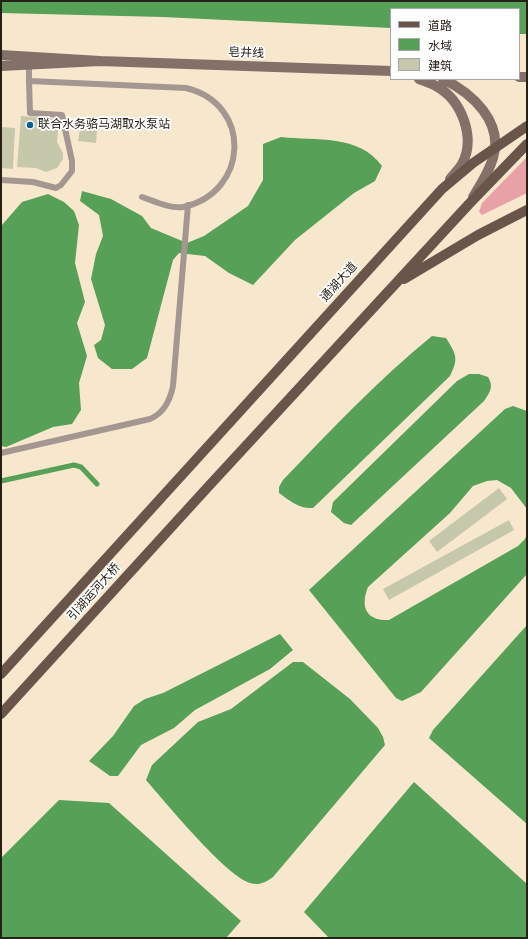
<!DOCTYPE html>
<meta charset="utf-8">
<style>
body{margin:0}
#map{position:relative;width:528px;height:939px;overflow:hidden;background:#f7e7cd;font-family:"PT Sans Narrow","Noto Sans SC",sans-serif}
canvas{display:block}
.frame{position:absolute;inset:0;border:2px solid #262016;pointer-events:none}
.legend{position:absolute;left:390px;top:8px;width:130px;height:72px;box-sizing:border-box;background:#fff;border:1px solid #a8a6a2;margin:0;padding:5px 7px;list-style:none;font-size:12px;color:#262016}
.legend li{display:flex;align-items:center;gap:8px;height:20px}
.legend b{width:20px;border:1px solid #a8a6a2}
</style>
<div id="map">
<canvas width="528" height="939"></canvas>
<div class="frame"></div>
<ul class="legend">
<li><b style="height:5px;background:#6a554b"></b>道路</li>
<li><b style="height:11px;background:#56a057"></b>水域</li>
<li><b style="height:11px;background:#c6c8ac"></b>建筑</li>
</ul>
</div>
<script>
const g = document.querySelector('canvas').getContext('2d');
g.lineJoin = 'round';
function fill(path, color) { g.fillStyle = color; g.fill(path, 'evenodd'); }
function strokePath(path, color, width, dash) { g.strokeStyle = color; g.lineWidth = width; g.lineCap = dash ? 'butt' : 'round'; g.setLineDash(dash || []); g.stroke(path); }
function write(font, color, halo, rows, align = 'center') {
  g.font = font + ' "PT Sans Narrow","Noto Sans SC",sans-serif'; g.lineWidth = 3.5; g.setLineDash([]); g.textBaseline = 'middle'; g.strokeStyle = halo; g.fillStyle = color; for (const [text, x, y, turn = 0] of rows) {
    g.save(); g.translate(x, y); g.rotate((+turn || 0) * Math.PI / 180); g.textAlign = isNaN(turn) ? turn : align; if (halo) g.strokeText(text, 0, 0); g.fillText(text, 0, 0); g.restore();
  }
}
fill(new Path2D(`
 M527,157v36l-45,22 -3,-3 3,-9z`), '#e8a2a7');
fill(new Path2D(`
 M1,1h526v33h-8v-25h-128v19l-228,-11 -162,-4z
 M281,137c35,4 78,-3 101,29l-7,15 -21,12 -59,47 -42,45 -24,-12 -24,-17 -26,-3 -6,7 -26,98 -15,11h-20l-14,-11 -4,-13 7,-5 4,-15 -14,-46 5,-25 7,-18 -4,-21 -19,-14 2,-10 29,8 31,17 9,12 36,15 17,-7 44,-30 15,-26v-36z
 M48,194l16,8 10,9 5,14 -4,38 10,39 -8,21 10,33 -8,27 2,27 -9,14 -19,3 -47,20 -5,-1v-215l1,-6 20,-23z
 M432,336l14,2c10,16 13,20 4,38l-137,132c-14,1 -23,-7 -34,-15v-6l4,-7c48,-50 95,-100 149,-144z
 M469,374h10l9,3c6,10 2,15 -4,24l-133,124 -7,-2 -13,-11 2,-10 124,-121z
 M513,406l14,5v98l-16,-21 -14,-8 -10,1 -14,5 -23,27 -82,74c-8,20 -2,34 21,33l129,-74 7,-7 2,-5v40l-106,118 -19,9 -6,-3 -87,-108 196,-181z
 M527,625v199l-98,-86 4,-8z
 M280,634l13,16 -23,19 -75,41 -21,18 -33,17 -23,31h-8l-21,-15 24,-25 21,-30 11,-7 18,-6z
 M293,662h10l47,37 28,29 5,9 2,8 -112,132c-7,5 -14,9 -23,6 -25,-8 -85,-81 -104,-103l6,-15 46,-43 33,-13z
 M414,782l113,102v54h-198l-25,-26z
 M59,800l50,3 132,118 -15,17h-225v-80z`), '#56a057');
strokePath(new Path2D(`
 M1,481l73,-16 7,2 16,17`), '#56a057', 5);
fill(new Path2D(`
 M21,116l38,3 -2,23 6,11v6l-6,9 -11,4 -10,-4 -19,-1z
 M1,127l14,1 -2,41 -12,-1z
 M80,129l17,1 -1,13 -18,-2z
 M499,488l8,11 -70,53 -8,-11z
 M509,520l5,10 -125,70 -6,-11z`), '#c6c8ac');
strokePath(new Path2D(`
 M29,64v17l157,7c67,16 63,105 -3,119 -13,2 -29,-6 -41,-10
 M1,180l32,2 23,6 5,-3 11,-14v-10l-10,-46 -32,-2 -1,-32
 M1,453l149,-34c14,-6 20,-18 23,-33l15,-181`), '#a49792', 6);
strokePath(new Path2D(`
 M1,55l99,6 -99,5
 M100,61l291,10
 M519,77h8
 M419,79c5,2 12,4 17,7 26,14 40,52 26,78 -3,5 -8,10 -12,15
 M443,79c29,14 61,43 50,79 -4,14 -12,26 -20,39`), '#837068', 10);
strokePath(new Path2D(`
 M404,279l74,-44 49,-25
 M1,674l441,-485 31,-26 54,-37
 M1,714l206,-226 262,-284 58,-60`), '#6a554b', 10);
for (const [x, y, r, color] of [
 [30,125,4,"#066091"]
]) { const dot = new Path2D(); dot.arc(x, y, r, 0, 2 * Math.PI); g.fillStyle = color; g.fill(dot); strokePath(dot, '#fff', 1.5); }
write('12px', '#262016', '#fff', [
 ["皂井线",246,53,2],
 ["通湖大道",339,282,-48],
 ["引湖运河大桥",94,592,-48]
]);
write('12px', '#262016', '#fff', [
 ["联合水务骆马湖取水泵站",38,125]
], 'left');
</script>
